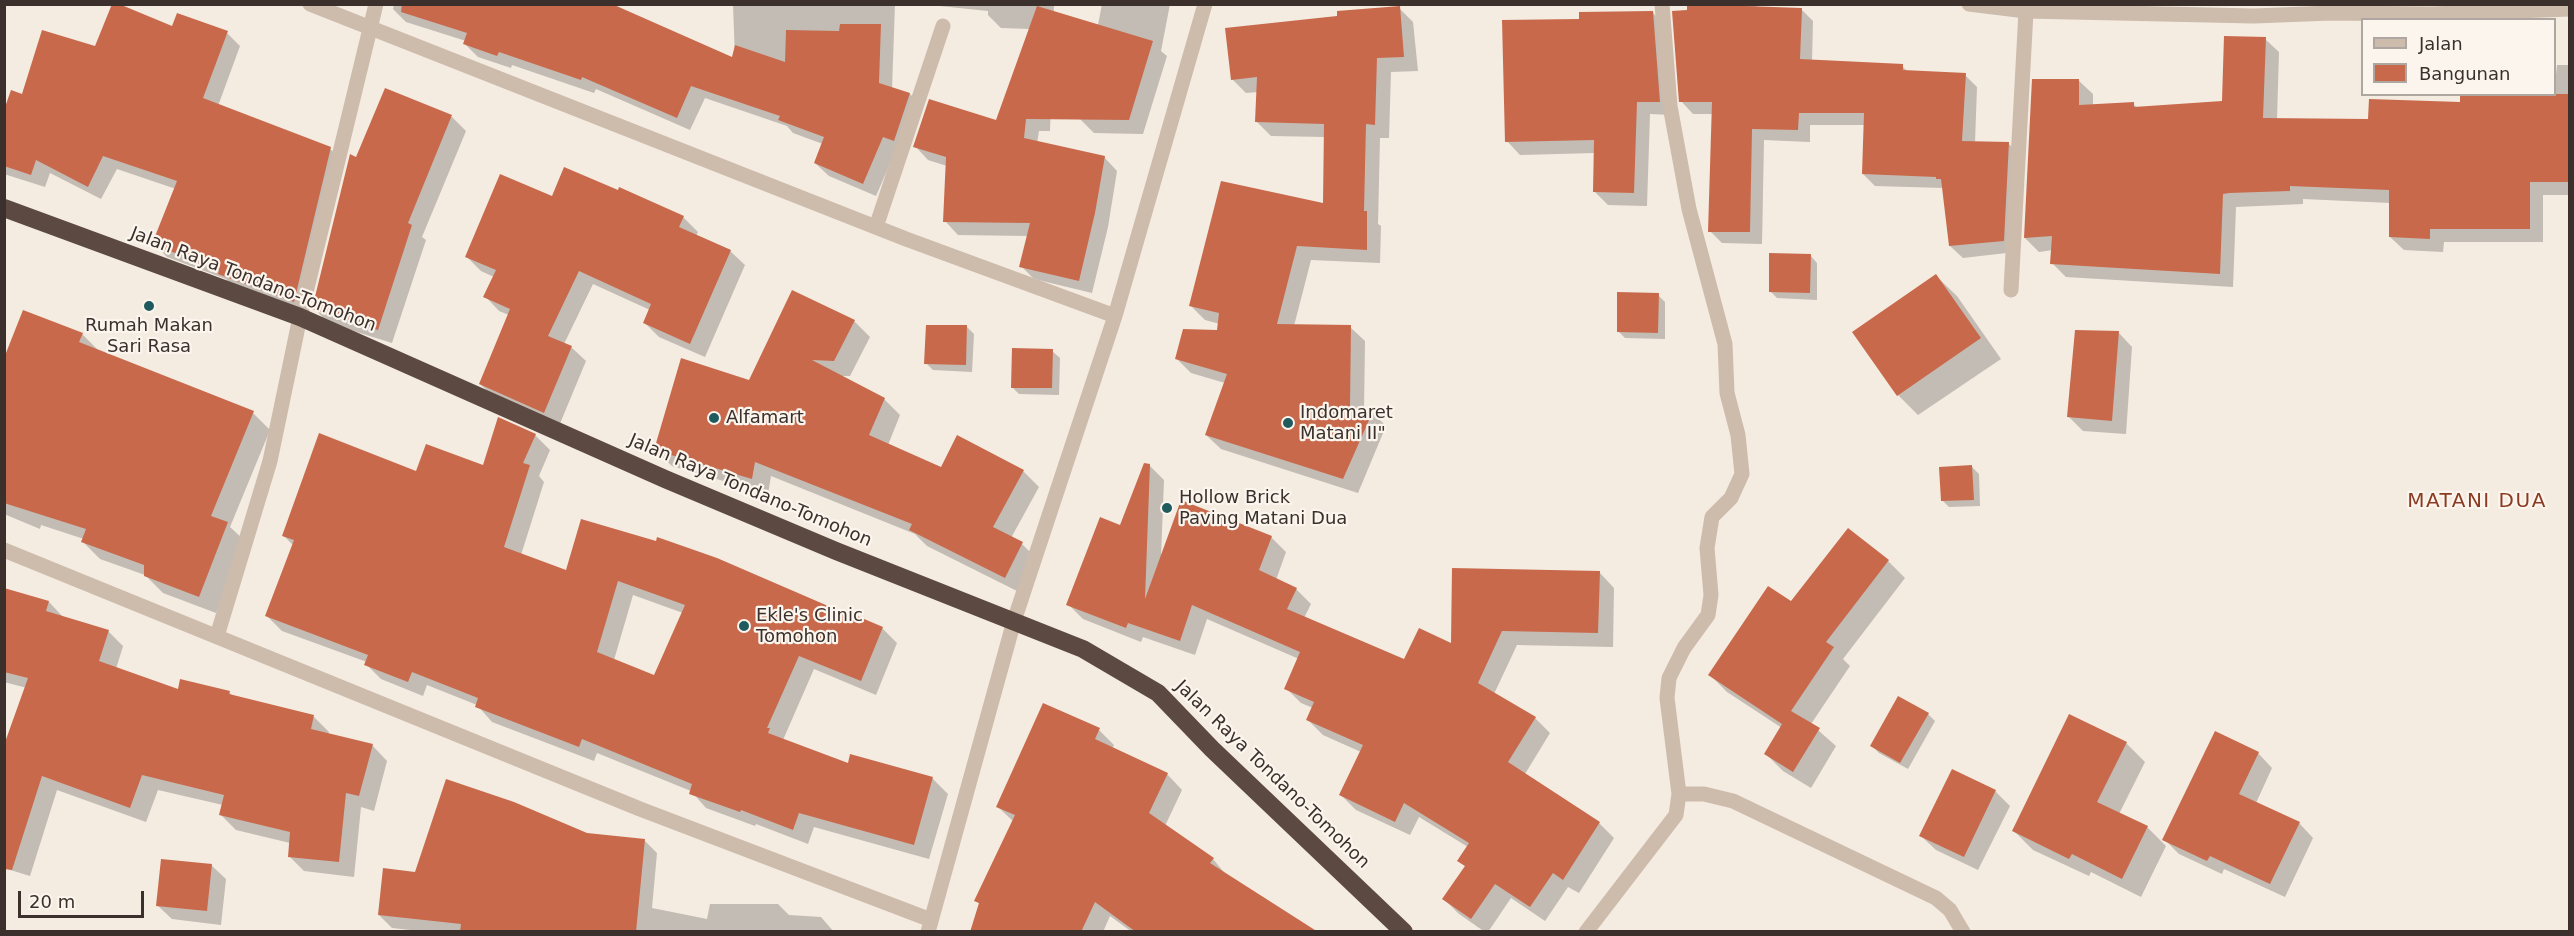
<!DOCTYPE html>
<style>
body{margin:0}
#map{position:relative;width:2574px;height:936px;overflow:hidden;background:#f4ebe1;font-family:"DejaVu Sans",sans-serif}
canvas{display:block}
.frame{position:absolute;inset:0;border:6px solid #3b302b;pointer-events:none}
.legend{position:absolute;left:2361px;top:18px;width:195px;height:78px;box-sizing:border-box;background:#fbf5ee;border:2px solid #aea6a0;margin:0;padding:8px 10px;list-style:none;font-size:18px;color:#3b302b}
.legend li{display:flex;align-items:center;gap:12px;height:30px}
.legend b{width:30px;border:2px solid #aea6a0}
.scale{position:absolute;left:18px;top:891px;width:126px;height:27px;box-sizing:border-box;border:3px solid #3b302b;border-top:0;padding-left:8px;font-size:18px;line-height:21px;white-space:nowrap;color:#3b302b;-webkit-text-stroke:4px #fbf5ee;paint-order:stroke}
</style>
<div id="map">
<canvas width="2574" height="936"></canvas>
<div class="frame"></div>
<ul class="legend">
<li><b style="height:8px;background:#cdbbac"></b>Jalan</li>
<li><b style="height:16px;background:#c8694b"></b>Bangunan</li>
</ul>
<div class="scale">20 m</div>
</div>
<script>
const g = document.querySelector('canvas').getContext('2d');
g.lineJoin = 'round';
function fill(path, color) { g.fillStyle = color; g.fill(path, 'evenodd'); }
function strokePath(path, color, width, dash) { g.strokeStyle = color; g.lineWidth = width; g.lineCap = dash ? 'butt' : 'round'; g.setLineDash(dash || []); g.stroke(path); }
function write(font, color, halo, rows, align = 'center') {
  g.font = font + ' "DejaVu Sans",sans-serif'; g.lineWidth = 4.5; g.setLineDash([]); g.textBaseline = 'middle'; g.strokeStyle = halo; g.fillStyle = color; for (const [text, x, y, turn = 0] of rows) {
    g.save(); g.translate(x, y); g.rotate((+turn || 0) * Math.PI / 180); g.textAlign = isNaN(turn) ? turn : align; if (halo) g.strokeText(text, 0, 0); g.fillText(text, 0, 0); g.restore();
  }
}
fill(new Path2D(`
 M394,4h215l126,56 -2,-56h162l-3,85 18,5 13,13 -27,43 -20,46 -47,-20 -14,-13 8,-19 -30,-11 -6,-7 -82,-28 -15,32 -94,-41 -2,4 -82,-28 -1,3 -33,-11 -13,-13 1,-3 -60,-19 -13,-13z
 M920,4h134l-4,127h-11l-2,13 67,13 13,14 -9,56 -16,66 -58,-14 -13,-13 7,-30 -70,-1 -13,-14 2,-55 -19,-6 -13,-14 81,-24 34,-93 -29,-1 -13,-13v-4z
 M1102,4h68l-9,47 6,5 -24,78 -49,-1 -14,-14z
 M1689,4h68v4l44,1 12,12 -1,40 90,5 6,6 57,3 12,12 -2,56 34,1 12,12 -6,96 -52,6 -13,-12 -6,-58 -69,-2 -12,-12 2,-49h-55v17l-46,-2 -2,104 -40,-1 -12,-12 3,-117h-20l-12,-13z
 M1399,8l14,14 5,49 -27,1 -2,66h-9l-2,86 3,2 -1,37 -69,-3 -17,66 56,1 15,14 -1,69 8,2 14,14 -28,67 -137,-44 -15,-14 19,-52 -34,-10 -14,-14 42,-28 1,-7 -15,-4 -14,-14 133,-101 2,-68 -55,-1 -14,-14 1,-30 -12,1 -14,-14 107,-61z
 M1652,12l14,14 7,89 -23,-1 -3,92 -39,-1 -14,-14 1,-38 -75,2 -13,-14 73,-121z
 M173,28l54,5 13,13 -22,60 112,43 14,13 -37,153 -74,-28 -7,-8 -59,-22 -13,-13 22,-55 -59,-20 -16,30 -51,-26 -5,14 -41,-13v-71l4,2 15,-9 73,-48z
 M2265,39l14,13 -2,67 93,1 92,-16 92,-10 3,-29h13v130h-27v47h-99l-1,10 -39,-2 -14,-13 1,-34 -88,-4v5l-67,3 -3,80 -167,-10 -14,-14 1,-13 -14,2 -14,-14 54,-157 14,13v12l40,-2 5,4 86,-6z
 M386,90l66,27 14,14 -44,106 4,3 -34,103 -64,-20 -14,-15 43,-149z
 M552,198l131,19 15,15 -2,4 34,15 15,14 -40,92 -46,-20 -15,-15 6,-12 -57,-26 -29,60 7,3 15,14 -27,65 -64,-28 -15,-14 29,-69 -10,-4 -14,-15 9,-19 -13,-6 -14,-14z
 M1810,255l7,8v37l-40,-2 -7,-7z
 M1936,276l21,20 44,63 -83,56 -20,-20z
 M1658,295l7,7v37l-40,-1 -7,-7z
 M854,321l16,16 -20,39h-10l44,23 16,16 -12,30 53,24 82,2 16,16 -28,51 11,6 16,16 -17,33 -94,-47 -12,-12 -144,-58 -3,18 -96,-28 -17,-16 95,-68z
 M967,327l7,7 -2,38 -39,-2 -7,-7z
 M2118,332l14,15 -6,87 -43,-3 -15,-15z
 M82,334l17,17 154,62 17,17 -40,97 14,13 -28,73 -53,-20 -18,-18 -45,-16 -17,-17 1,-3 -43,-14 -1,4 -36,-15v-160l3,1z
 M1052,351l8,7 -1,37 -40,-1 -7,-7z
 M535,435l15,15 -11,26 5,6 -23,73 46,17 275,42 40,14 15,15 -21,52 -62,-26 -31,71 66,25 2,-9 82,23 15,15 -19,65 -115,-32 -6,17 -52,-20 -1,2 -49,-18 -15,-17 -94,-38 -3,8 -102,-39 -15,-17 -50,-20 -4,11 -42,-17 -15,-15 1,-2 -85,-31 -15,-15 26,-71 -9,-9 132,-63 68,-6zM633,595l50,18 -28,64 -41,-17z
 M1149,465l15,15 -3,76 110,-19 15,15 -10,28 20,9 15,15 -7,14 101,43 47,-16 147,-73 15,16 -1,59 -96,-2 -23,49 41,24 15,15 -25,41 74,49 15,15 -35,55 -11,-6 -23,34 -34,-23 -23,34h-3l-26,-18 -15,-15 22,-32 -7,-6 9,-14 -49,-30 -9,18 -54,-25 -15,-15 20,-43 -38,-17 -15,-15 5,-12 -12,-5 -15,-15 13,-29 -92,-40 -12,36 -52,-18 -2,5 -58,-23 -15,-15 53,-77z
 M1972,467l7,7 1,32 -31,1 -7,-7z
 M1888,561l17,17 -62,81 7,7 -39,58 25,22 -25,42 -28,-17 -17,-17 16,-26 -55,-36 -17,-17 81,-72z
 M4,590l45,12 15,16 44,13 15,15 -7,23 63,22 50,1 5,5 80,20 15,15 -1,2 44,11 15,16 -13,50 -13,-4 -7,70 -50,-6 -15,-15 1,-13 -54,-13 -15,-15 2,-10 -65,-15 -12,32 -89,-32 -27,86 -26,-8 23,-180 -23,-6z
 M1928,714l7,7 -27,48 -29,-16 -7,-7z
 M1099,730l15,15 -2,4 55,25 15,16 -17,36 48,33 14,17 83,56h-178l-22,-16 -7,16h-131l8,-27 -4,-5 38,-78 -16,-15z
 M2126,743l19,19 -26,52 28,13 19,19 -25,51 -50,-25 -2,4 -56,-26 -19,-19z
 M2258,753l14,15 -16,35 43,20 14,15 -28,59 -61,-28 -2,5 -43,-20 -15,-15z
 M1995,791l15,15 -32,64 -42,-20 -15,-14z
 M586,834l58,6 13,13 -5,55 55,11 3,-15h68l11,11 32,2 13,15h-405l-37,-4 -13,-13 38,-42z
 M211,865l15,14 -5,46 -49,-6 -15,-14z`), '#0003');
fill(new Path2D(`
 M112,4h7l53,22 5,-13 51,18 -25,67 128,49 -37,155 -76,-28 1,-4 -67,-26 25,-63 -74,-25 -15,31 -52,-27 -5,15 -27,-9v-56l7,-20 11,4 20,-64 53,16z
 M402,4h210l120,53 3,-12 50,17 1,-32 53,1 1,-7h41l-2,59 31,10 -16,48 -11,-4 -20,47 -49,-21 10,-26 -46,-17 2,-4 -89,-30 -14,32 -95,-41 -1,3 -82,-28 -2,4 -34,-12 4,-11 -66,-21z
 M1687,4l115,4 -2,51 103,5v6l63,3 -4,68 47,1 -5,99 -55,5 -8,-67h-5v-2l-74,-3 2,-61h-65l-1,17 -46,-1 -2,103h-42l4,-130h-33l-7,-91 15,-1z
 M1037,6l116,35 -24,79 -103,-1 -2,19 81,18 -10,57 -16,68 -60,-14 11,-44 -87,-1 3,-65 -33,-10 16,-48 67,21z
 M1400,6l4,51 -27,1 -2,67 -9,-1 -2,87h3v39l-70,-4 -20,78 74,1 -1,81 23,5 -30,68 -138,-44 22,-61 -52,-15 8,-30 34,1 2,-17 -30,-7 32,-125 102,22 1,-79 -69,-2 2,-45 -26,3 -6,-52 112,-12v-5z
 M1653,11l7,91h-23l-3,91 -41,-1 1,-52 -89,2 -3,-122 77,-1v-7z
 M2224,36l42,1 -3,81 105,1 1,-20 91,3v-8h110v88h-40v47h-100v10l-41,-2v-47l-99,-4v5l-61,2 -6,1 -3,80 -170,-10 2,-28 -28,2 8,-159h47v26l55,-3v5l88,-6z
 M385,88l67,27 -44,108 4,2 -34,105 -66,-21 38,-155 6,3z
 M564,167l54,23 1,-3 65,29 -5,11 52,23 -41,94 -47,-21 8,-19 -72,-33 -31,65 24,10 -28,67 -65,-29 31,-75 -27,-12 13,-27 -31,-13 35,-83 52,22z
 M1769,253l42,1 -1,39 -41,-1z
 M1936,274l45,64 -84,58 -45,-64z
 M792,290l63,30 -21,41 -22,-1 73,38 -16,37 72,32 16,-32 67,35 -31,57 30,15 -18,36 -96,-48 3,-6 -157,-62 -3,17 -98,-29 27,-92 68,22z
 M1617,292l42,1 -1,40 -41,-1z
 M23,310l60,23 -4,9 175,69 -43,105 17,6 -29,75 -55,-21v-11l-63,-23 5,-13 -82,-26v-145z
 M926,325h41l-1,40 -42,-1z
 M2075,330l44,1 -7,90 -45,-4z
 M1012,348l41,1 -1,39h-41z
 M498,417l38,17 -13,29 7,2 -26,82 62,23 15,-51 75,22 1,-4 60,21 125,54 1,-2 40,17 -22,54 -62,-25 -32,72h3l-2,5 80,30 2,-9 83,23 -19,68 -115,-32 -6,17 -52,-20 -1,2 -51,-18 3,-10 -110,-45 -3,8 -104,-40 3,-9 -66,-26 -4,10 -44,-17 4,-10 -103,-39 29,-76 -12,-4 37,-103 97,38 10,-27 57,21zM618,581l67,24 -31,70 -57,-23z
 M1144,463l6,1 -5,135 36,-99 91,36 -13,34 38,18 -10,21 117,50 15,-31 32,15 1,-75 148,3 -2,62 -96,-2 -24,52 58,34 -28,45 92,60 -37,58 -10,-7 -23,34 -35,-23 -24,35 -29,-20 23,-33 -8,-5 12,-18 -65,-40 -9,19 -56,-27 24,-50 -57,-25 8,-18 -30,-13 16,-37 -108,-47 -12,36 -52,-18 -2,5 -60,-23 34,-88 20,8z
 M1972,465l2,35 -33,1 -2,-34z
 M1848,528l41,32 -63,82 8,5 -43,64 29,17 -27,44 -29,-18 18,-30 -74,-49 60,-89 23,15z
 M4,588l45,13 -3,10 63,19 -10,31 79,28 2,-10 50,12 -1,3 85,21 -3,14 62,15 -14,52 -13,-3 -7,69 -51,-5 2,-25 -71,-17 5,-20 -82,-20 -12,33 -88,-32 -30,94 -8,-1v-124l24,-67 -24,-6z
 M1898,696l31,17 -29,50 -30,-17z
 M1043,703l57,25 -5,11 73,34 -19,40 65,45 -4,5 108,69h-182l-41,-30 -14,30h-111l9,-29 -5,-2 41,-86 -19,-8z
 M2069,714l58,28 -30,60 51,24 -26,53 -50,-25 -3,5 -57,-28z
 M2215,731l44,21 -20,42 61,28 -30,62 -60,-28 -3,5 -45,-21z
 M1952,769l44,21 -32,67 -45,-21z
 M446,779l68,23 73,31 58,6 -9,93h-176l1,-8 -83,-9 5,-47 32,4z
 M161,859l51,5 -5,47 -51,-5z`), '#c8694b');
strokePath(new Path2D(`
 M310,4l596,235 209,77
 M1969,4l57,7 228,5 77,-3 100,1 139,-5
 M876,227l67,-201
 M2011,290l15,-279
 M4,550l636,259 291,111
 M217,636l53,-175 30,-144 76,-313
 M1679,794h25l29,7 203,97 14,12 13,22
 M928,932l86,-311 101,-305 90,-312
 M1586,932l90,-117 3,-21 -12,-96 2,-20 15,-30 24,-33 3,-20 -4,-47 5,-31 19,-19 11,-24 -4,-39 -11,-42 -2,-49 -36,-135 -19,-103 -8,-102`), '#cdbbac', 15);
strokePath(new Path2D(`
 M4,208l296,109 365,162 171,72 247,98 75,44 54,56 192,183`), '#5c4a42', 18);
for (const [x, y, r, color] of [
 [149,306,6,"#1f5a5e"],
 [714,418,6,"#1f5a5e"],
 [1288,423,6,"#1f5a5e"],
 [1167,508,6,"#1f5a5e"],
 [744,626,6,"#1f5a5e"]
]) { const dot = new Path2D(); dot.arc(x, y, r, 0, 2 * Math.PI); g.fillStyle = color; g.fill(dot); strokePath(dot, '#fbf5ee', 2); }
write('18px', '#3b302b', '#fbf5ee', [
 ["Jalan Raya Tondano-Tomohon",253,280,21],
 ["Jalan Raya Tondano-Tomohon",750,491,23],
 ["Jalan Raya Tondano-Tomohon",1272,775,44]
]);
write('18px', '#3b302b', '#fbf5ee', [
 ["Rumah Makan",149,326,"center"],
 ["Sari Rasa",149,347,"center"],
 ["Indomaret",1300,413],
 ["Matani II\"",1300,434],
 ["Alfamart",726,418],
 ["Hollow Brick",1179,498],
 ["Paving Matani Dua",1179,519],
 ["Ekle's Clinic",756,616],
 ["Tomohon",756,637]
], 'left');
g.letterSpacing = '1.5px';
write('20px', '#8c3b22', '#fbf5ee', [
 ["MATANI DUA",2477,502]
]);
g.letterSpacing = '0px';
</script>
